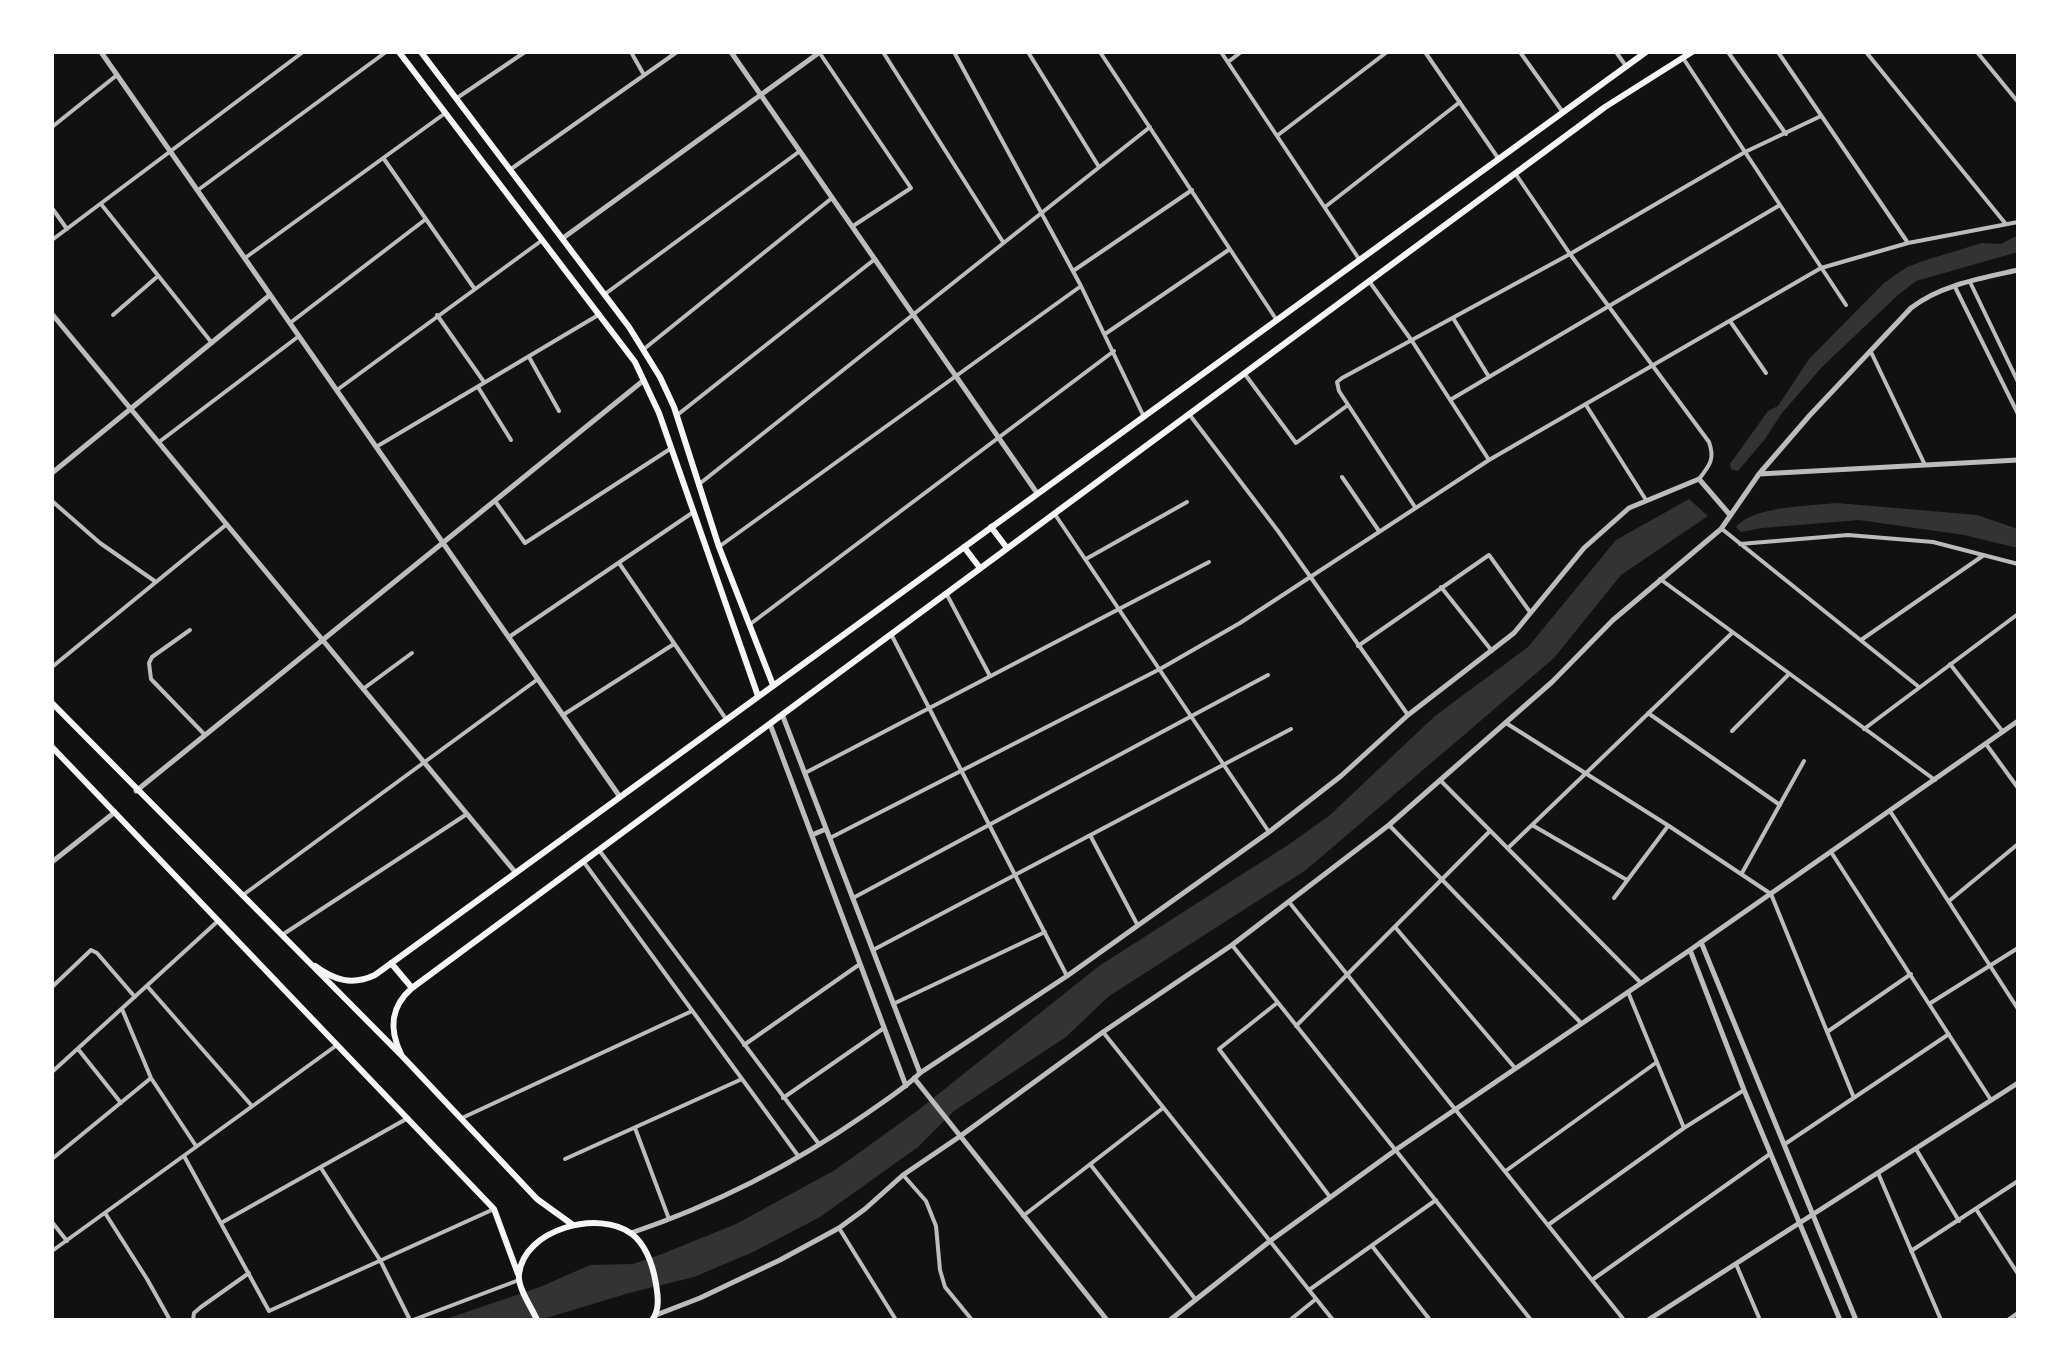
<!DOCTYPE html>
<style>
body{margin:0}
#map{position:relative;width:2070px;height:1372px;overflow:hidden;background:#111;font-family:Montserrat,sans-serif}
canvas{display:block}
.frame{position:absolute;inset:0;border:54px solid #fff;pointer-events:none}
</style>
<div id="map">
<canvas width="2070" height="1372"></canvas>
<div class="frame"></div>
</div>
<script>
const g = document.querySelector('canvas').getContext('2d');
g.lineJoin = 'round';
function fill(path, color) { g.fillStyle = color; g.fill(path, 'evenodd'); }
function strokePath(path, color, width, dash) { g.strokeStyle = color; g.lineWidth = width; g.lineCap = dash ? 'butt' : 'round'; g.setLineDash(dash || []); g.stroke(path); }
fill(new Path2D(`
 M2018,235v17l-102,29 -18,14 -76,72 -40,46 -17,26 -27,32 -7,-2 -1,-5 38,-53 10,-5 31,-47 75,-76 23,-16 19,-7 56,-17 19,1z
 M1689,499l19,17 -87,59 -67,83 -248,212 -197,126 -43,41 -112,74 -36,36 -98,70 -67,35 -59,25 -65,16 -89,27h-97l97,-33 50,-22 43,-1 29,-10 74,-30 99,-54 82,-59 182,-145 192,-123 39,-28 105,-99 93,-69 88,-107z
 M1837,503l140,12 41,14v19l-54,-13 -105,-15 -97,8 -21,4 -5,-5c17,-21 74,-21 101,-24z`), '#333');
strokePath(new Path2D(`
 M631,52l13,23
 M819,52l92,136 -58,38
 M883,52l120,190
 M954,52l127,234 63,131
 M1028,52l71,115
 M1100,52l176,267
 M1221,52l138,207
 M1425,52l73,106
 M1520,52l42,59
 M1616,52l10,14
 M1728,52l58,82
 M1778,52l130,191
 M1866,52l139,171
 M1977,52l41,50
 M1683,58l163,247
 M1228,62l13,-10
 M457,98l68,-46
 M52,127l65,-52
 M1278,135l109,-83
 M384,159l90,129
 M511,169l166,-117
 M1515,173l55,81 139,188c6,17 1,23 -10,37
 M198,190l188,-138
 M101,204l111,139
 M1325,207l135,-105
 M52,208l15,21
 M52,240l251,-188
 M245,258l199,-144
 M1073,271l119,-81
 M1369,281l43,60 77,119
 M1970,282l48,100
 M1955,287l63,127
 M605,294l195,-143
 M113,315l45,-39
 M437,315l47,67
 M1453,318l36,59
 M1730,321l36,52
 M290,323l136,-104
 M1105,334l125,-85
 M644,349l188,-151
 M1871,352l54,113
 M529,357l30,54
 M1244,373l52,70 52,-38
 M478,387l33,53
 M337,390l204,-149
 M1450,400l330,-195
 M1586,405l60,95
 M1189,414l89,117 130,184
 M676,416l199,-157
 M159,442l140,-106
 M376,447l224,-133
 M1342,477l37,54
 M698,485l452,-358
 M52,501l48,42 56,39
 M495,501l30,42 145,-94
 M1415,507l-76,-116 -2,-9 5,-4 228,-124 175,-102 76,-36
 M1054,513l215,319
 M1722,529l197,158
 M1740,544l108,-9 85,7 85,22
 M720,546l361,-260
 M1086,559l101,-57
 M619,563l107,156
 M1660,579l275,201
 M1441,587l51,64
 M946,593l44,83
 M749,625l365,-274
 M190,630l-38,27 -3,6 2,16 54,56
 M891,634l176,342
 M509,637l183,-124
 M1861,640l123,-85
 M1358,646l131,-91 41,57
 M1950,664l53,68
 M52,667l175,-143
 M363,689l49,-36
 M1648,713l132,92
 M563,715l111,-71
 M1506,723l163,103 102,68 83,204
 M1864,729l154,-115
 M1732,731l57,-57
 M1986,744l32,44
 M805,773l404,-211
 M1441,781l200,202
 M1890,811l128,198
 M1389,825l192,198
 M1532,825l95,55
 M1090,835l47,89
 M830,838l330,-169 80,-46 249,-163 332,-192 87,-25 110,-21
 M1508,848l224,-215
 M599,850l220,294
 M1831,852l160,248
 M583,861l216,296
 M1742,873l62,-112
 M243,895l295,-216
 M853,898l415,-223
 M1614,898l54,-72
 M1949,901l69,-57
 M1289,902l335,418
 M1395,927l120,141
 M282,935l185,-121
 M1232,945l299,375
 M873,950l418,-221
 M147,986l105,120
 M52,987l39,-37 6,3 38,44
 M1628,992l56,136
 M1277,1003l-58,46 111,148
 M893,1004l152,-72
 M1929,1004l89,-56
 M122,1009l29,69 45,68
 M1296,1026l194,-195
 M1103,1032l230,288
 M1827,1032l84,-58
 M744,1045l116,-81
 M78,1049l43,54
 M52,1072l166,-151
 M783,1098l101,-70
 M462,1118l230,-107
 M635,1128l34,91
 M1785,1144l164,-110
 M1916,1149l43,72
 M184,1156l85,155 225,-102
 M52,1159l99,-81
 M565,1159l177,-80
 M1090,1164l106,136
 M321,1168l59,92 30,60
 M1507,1170l150,-108
 M1878,1173l63,147
 M904,1176l22,25 10,25 4,44 5,17 27,33
 M1976,1209l42,65
 M105,1213l42,66 23,41
 M1023,1216l140,-108
 M52,1222l15,19
 M221,1223l187,-105
 M1548,1225l136,-97 60,-38
 M839,1228l57,92
 M1372,1246l58,74
 M52,1251l285,-206
 M1911,1251l107,-70
 M1736,1264l24,56
 M1592,1280l178,-126
 M1309,1290l127,-90
 M193,1320l1,-7 7,-6 48,-34
 M413,1320l106,-40
 M1290,1320l26,-21
 M2008,1320l10,-7`), '#bcbcbc', 4);
strokePath(new Path2D(`
 M101,52l519,745
 M731,52l306,441
 M563,238l257,-186
 M52,314l464,559
 M52,473l218,-178
 M1759,474l259,-14
 M782,714l138,359
 M770,724l136,362
 M136,791l508,-411
 M812,835l14,-6
 M52,862l63,-50
 M1701,942l155,378
 M1690,950l54,140 96,230
 M914,1078l193,242
 M631,1233c83,-28 163,-69 235,-119 18,-13 38,-25 54,-41l147,-97 202,-144 72,-56 67,-61 106,-82 70,-85 45,-40 70,-29 31,36
 M656,1315l44,-17 80,-38 59,-32 26,-19 38,-34 56,-38 144,-105 129,-87 157,-120 163,-143 61,-62 108,-91 38,-55 51,-59 101,-107c29,-23 71,-30 107,-38
 M1170,1320l100,-79 127,-92 293,-199 328,-229
 M1648,1320l370,-237`), '#bcbcbc', 5);
strokePath(new Path2D(`
 M399,52l236,310 24,51 99,283
 M421,52l208,275 31,50 14,30 45,140 54,138
 M991,527l16,21
 M964,547l16,21
 M391,963l21,25
 M315,966c19,14 37,20 60,9l1271,-923
 M401,1054c-12,-25 -11,-47 11,-66l1193,-881 87,-55`), '#f5f5f5', 6);
strokePath(new Path2D(`
 M52,703l351,354 134,142 36,26
 M52,747l442,462 24,65
 M537,1320c-5,-12 -20,-33 -18,-46 5,-45 80,-65 113,-40 15,12 21,32 24,50 2,12 4,26 -4,36`), '#f5f5f5', 6);
</script>
